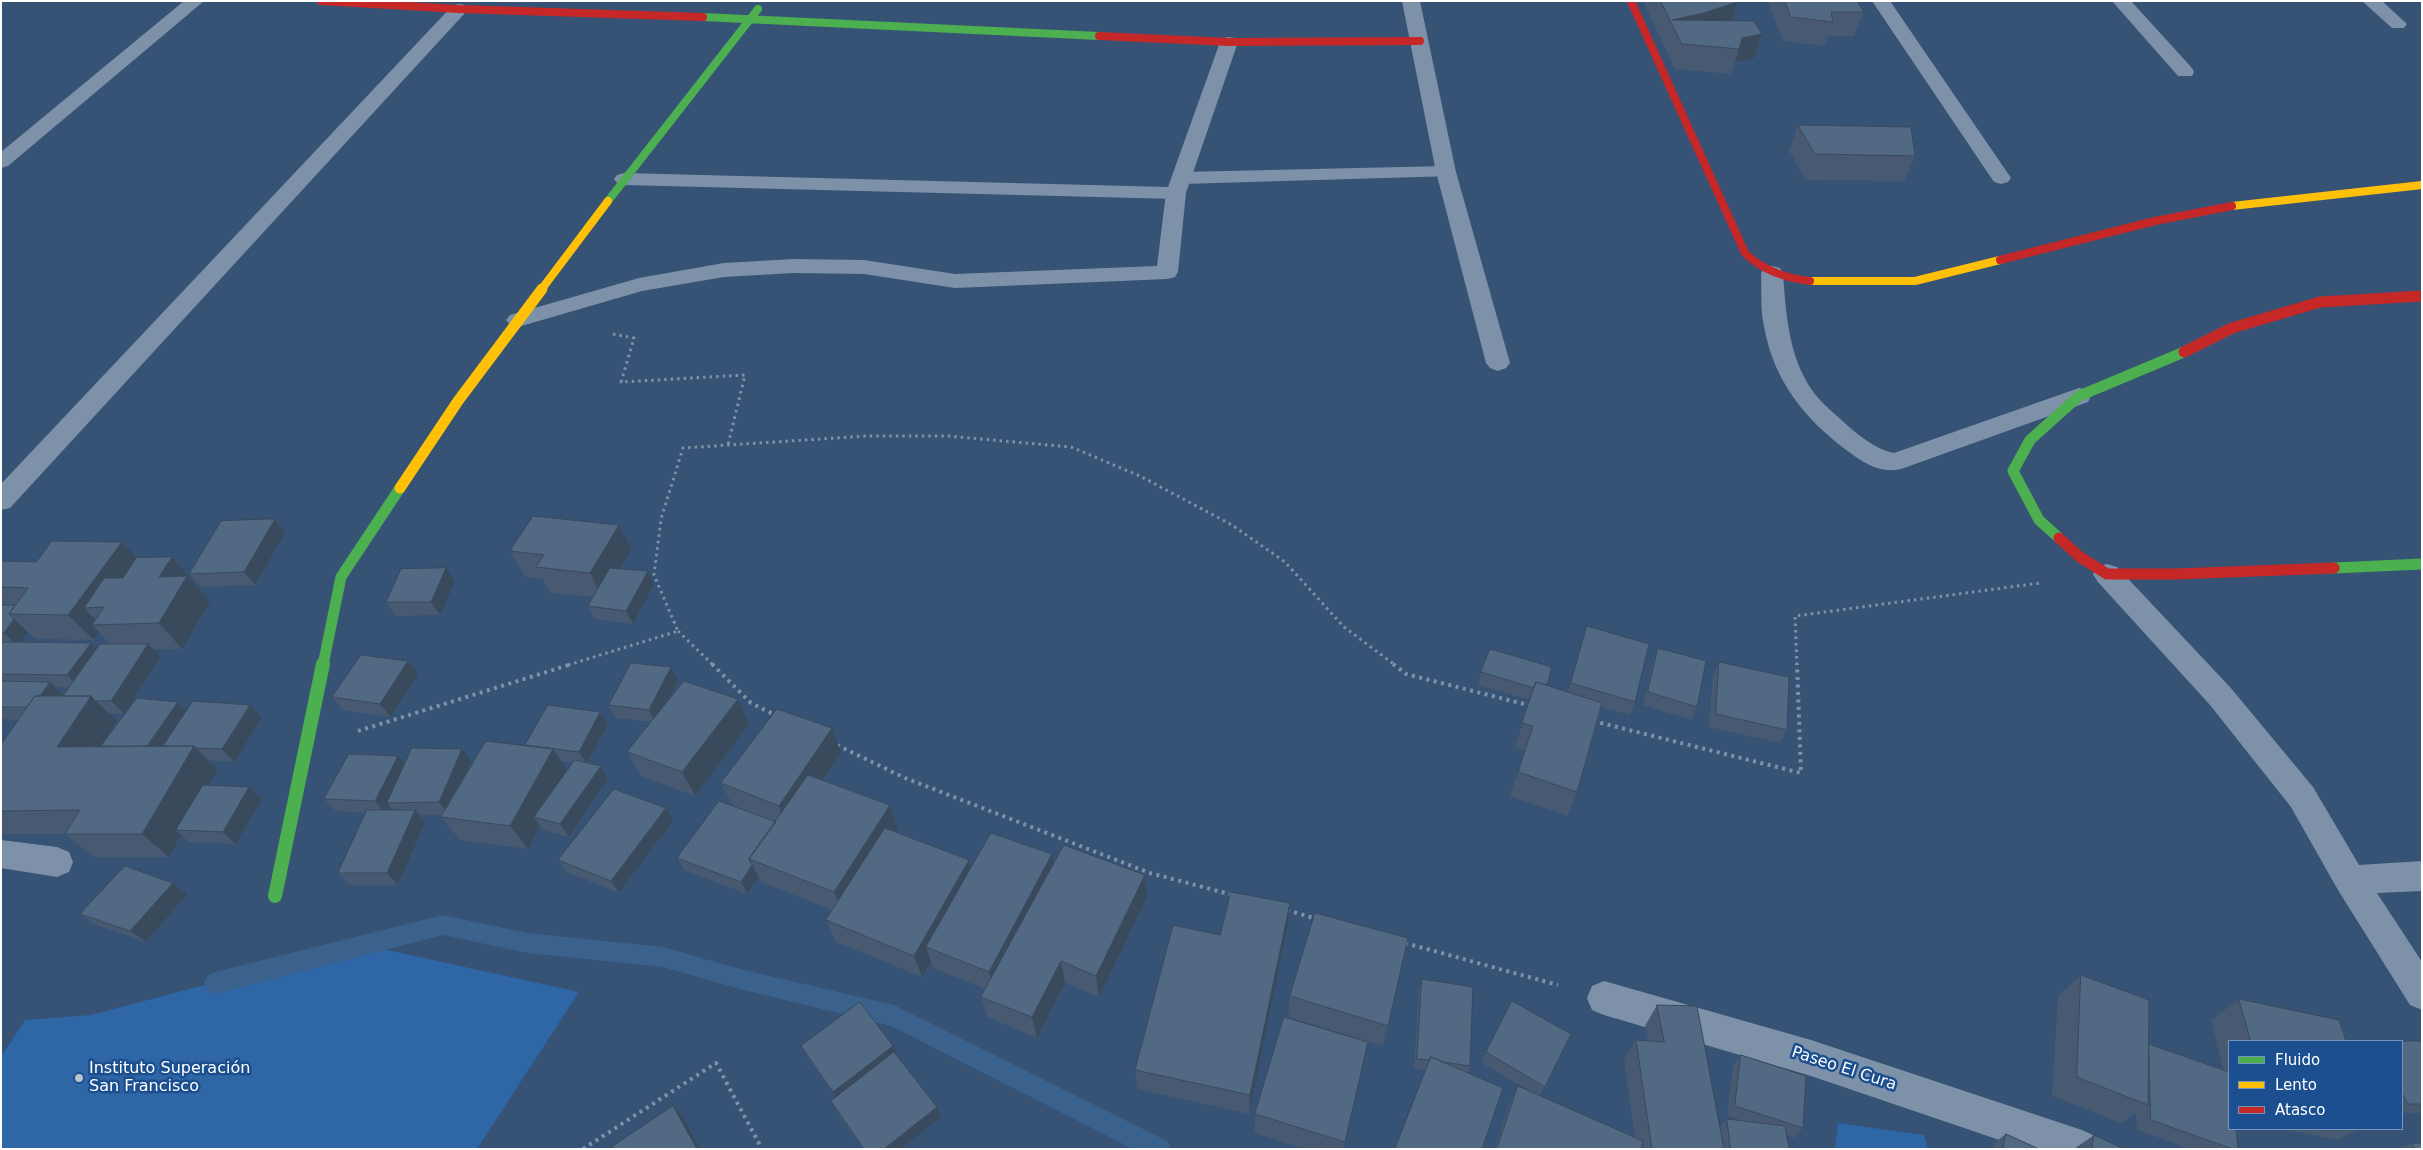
<!DOCTYPE html>
<meta charset="utf-8">
<style>
body{margin:0}
#map{position:relative;width:2423px;height:1150px;overflow:hidden;background:#365274;font-family:"DejaVu Sans",sans-serif}
canvas{display:block}
.frame{position:absolute;inset:0;border:2px solid #fff;pointer-events:none}
.legend{position:absolute;left:2228px;top:1040px;width:175px;height:90px;box-sizing:border-box;background:#1b4f8f;border:1px solid #7695bc;margin:0;padding:6px 9px;list-style:none;font-size:15px;color:#fff}
.legend li{display:flex;align-items:center;gap:10px;height:25px}
.legend b{width:25px;border:1px solid #7695bc}
</style>
<div id="map">
<canvas width="2423" height="1150"></canvas>
<div class="frame"></div>
<ul class="legend">
<li><b style="height:6px;background:#4caf50"></b>Fluido</li>
<li><b style="height:6px;background:#ffc107"></b>Lento</li>
<li><b style="height:6px;background:#c62828"></b>Atasco</li>
</ul>
</div>
<script>
const g = document.querySelector('canvas').getContext('2d');
g.lineJoin = 'round';
function fill(path, color) { g.fillStyle = color; g.fill(path, 'evenodd'); }
function strokePath(path, color, width, dash) { g.strokeStyle = color; g.lineWidth = width; g.lineCap = dash ? 'butt' : 'round'; g.setLineDash(dash || []); g.stroke(path); }
function write(font, color, halo, rows, align = 'center') {
  g.font = font + ' "DejaVu Sans",sans-serif'; g.lineWidth = 5; g.setLineDash([]); g.textBaseline = 'middle'; g.strokeStyle = halo; g.fillStyle = color; for (const [text, x, y, turn = 0] of rows) {
    g.save(); g.translate(x, y); g.rotate((+turn || 0) * Math.PI / 180); g.textAlign = isNaN(turn) ? turn : align; if (halo) g.strokeText(text, 0, 0); g.fillText(text, 0, 0); g.restore();
  }
}
fill(new Path2D(`
 M360,944l219,48 -102,157h-476v-92l24,-37 66,-5z
 M1838,1123l86,12 4,14h-93z`), '#2f66a5');
fill(new Path2D(`
 M443,915l84,18 136,14 77,22 154,36 273,136 4,8h-38l-242,-123 -151,-37 -77,-22 -136,-14 -84,-18 -228,59 -8,-4 -3,-7 3,-7 8,-4z`), '#3b618d');
strokePath(new Path2D(`
 M613,334l21,4 -13,44 124,-7 -17,70
 M678,631l35,34
 M568,665l110,-34 -24,-56 7,-56 22,-71 183,-12h81l124,11 69,29 92,49 53,37 59,65 51,38
 M1797,665l-2,-49 245,-33`), '#7d92a8', 3, [2.5, 4]);
strokePath(new Path2D(`
 M712,664l39,39 24,12
 M1393,664l13,10 126,32
 M1593,721l208,52 -4,-109
 M358,731l214,-67
 M837,745l68,33 245,95 83,22
 M1287,910l30,9
 M1405,943l153,42
 M583,1149l133,-86 46,86`), '#7d92a8', 4, [3, 4.5]);
fill(new Path2D(`
 M1446,166l7,2 3,4 -3,4 -271,8 -7,-2 -3,-4 3,-4 7,-2z
 M1176,187l7,2 3,4 -8,79 -3,5 -8,2 -212,9 -91,-14 -70,-1 -70,4 -82,14 -124,36 -8,-2 -4,-5 4,-5 129,-37 85,-15 70,-4 70,1 91,14 202,-8 9,-73 3,-4z
 M1772,266l8,2 3,5c3,43 6,93 37,127 8,9 19,17 28,26 13,11 29,24 46,27l185,-65 9,2 3,6 -3,6 -184,66c-21,7 -39,-4 -55,-16 -44,-32 -76,-72 -85,-126 -4,-17 -2,-36 -3,-53l3,-5z
 M2107,564l10,3 113,120 83,100 46,78 63,-4v30l-45,2 45,69v48l-12,-5 -72,-115 -47,-83 -81,-102 -113,-124 -4,-7 4,-7z
 M1,840l56,7 12,5 4,10 -4,10 -12,5 -56,-9z`), '#7d92a8');
fill(new Path2D(`
 M184,1h20l-196,165 -7,2v-16z
 M1402,1h18l36,171 54,191 -4,5 -8,3 -8,-3 -4,-5 -50,-191z
 M1872,1h18l121,177 -3,4 -7,2 -7,-2z
 M2112,1h19l61,67 2,4 -2,4h-14z
 M2362,1h20l25,23 -3,4h-12z
 M459,4l6,1 3,4 -3,4 -455,495 -9,2v-26l452,-479z
 M1229,37l6,1 3,4 -52,151 -3,4 -7,2 -552,-14 -7,-2 -3,-4 3,-4 7,-2 544,14 52,-145 3,-4z
 M1604,981l207,59 271,90 13,6 6,13h-75l-215,-73 -207,-61 -12,-5 -5,-12 5,-12z`), '#7d92a8');
strokePath(new Path2D(`
 M703,17l396,19
 M608,201l150,-192`), '#4caf50', 8);
strokePath(new Path2D(`
 M2059,538l-20,-18 -26,-49 17,-31 49,-44 105,-44
 M2334,568l88,-4
 M323,665l18,-88 59,-89`), '#4caf50', 11);
strokePath(new Path2D(`
 M275,896l48,-232`), '#4caf50', 14);
strokePath(new Path2D(`
 M2232,206l190,-21
 M1810,281h105l85,-21
 M541,290l67,-89`), '#ffc107', 8);
strokePath(new Path2D(`
 M400,488l58,-87 84,-112`), '#ffc107', 11);
strokePath(new Path2D(`
 M321,1l138,8 244,8
 M1631,1l114,252c18,18 40,25 65,28
 M1099,36l130,6 191,-1
 M2000,260l155,-39 77,-15`), '#c62828', 8);
strokePath(new Path2D(`
 M2184,352l48,-24 88,-26 102,-6
 M2059,538l21,19 27,17h69l158,-6`), '#c62828', 11);
fill(new Path2D(`
 M1643,1h93l-5,20 31,13 -8,24 -19,4 -4,12 -56,-5z
 M1769,1h88l7,11 -10,24h-26l-4,10 -41,-5 -15,-38z
 M1798,125l117,31 -11,25 -98,-1 -17,-29z
 M275,519l10,14 -30,52 -54,2 -12,-13z
 M631,550l-10,19 33,16 -21,39 -38,-5 -7,-13 5,-9 -43,-4 -7,-14 -18,-2 -15,-26z
 M172,557l38,45 -28,47h-29l8,8 -37,57h-15l8,7 -17,25 87,-36 75,8 -28,44 -25,-2 9,10 -9,16 53,13 -26,45 -47,-2 -8,-7 -12,22h-75l-29,-23h-64v-89l18,-25 -18,-1v-157h35zM28,632l8,7 58,1 5,-8 11,12 -14,5 -5,-6 -70,-1zM56,687l13,1 -5,7z
 M455,582l-15,33 -45,1 -9,-14z
 M1587,626l48,76 -5,13 -28,-8 -25,85 -9,24 -58,-20 15,-45 -10,-4 15,-47 -52,-15 3,-13 66,13 21,7z
 M1658,648l39,59 -6,13 -48,-15 10,-44z
 M1719,662l68,68 -7,13 -71,-16 4,-52z
 M671,667l7,14 -12,22 72,-4 11,25 -54,72 -54,-20 -14,-24 24,-30 -35,-4 -7,-13z
 M418,674l-28,43 -47,-7 -11,-13z
 M600,712l8,12 -20,39 13,3 7,13 -39,58 -26,-7 -3,-4 -12,23 -68,-9 -19,-23 1,-2h-23l6,7 -27,63h-48l-12,-12 28,-60 -30,-2 -12,-12 81,-35 66,-3 -6,15 60,-30zM561,761l12,2 -6,8zM390,806l4,4h-7z
 M841,752l-18,28 67,25 8,24 -2,3 75,35 81,-13 1,10 94,33 -48,100 -34,-14 -28,55 -50,-21 -6,-20 4,-8 -52,-21 -2,-7 -9,16 -86,-35 -10,-22 6,-10 -71,-28 -2,-5 -12,17 -63,-24 -7,-12 56,-52 -12,-23z
 M666,808l7,13 -54,72 -53,-21 -8,-12z
 M187,894l-41,48 -50,-17 -16,-11z
 M1290,903l-2,22 -39,189 -112,-25 -2,-19z
 M2081,975l67,69 76,26 -13,-50 28,-21 107,42h-117v88l9,20h-47l-54,-19 -1,-17 -15,10 -69,-27 6,-100z
 M1422,979l48,87 -2,7 -42,-3 -12,-1 5,-79z
 M1290,996l98,30 -5,20 -95,-29z
 M1657,1005l63,122 7,-8 14,1 -14,-4 6,-51 8,-10 62,73 -9,10 -7,-3 2,14h-294l14,-44 9,-19 10,4 -46,-27 4,-11 85,-18 -31,62 95,42 -11,-78 12,-20 12,1 -3,-15z
 M2370,1041h52v72h-20v-72z
 M801,1046l97,10 -1,1 40,50 4,10 -40,32h-38l-27,-38 -5,-10 5,-4 -29,-40z
 M1364,1062l-21,87h-38l-51,-16 1,-19z
 M2283,1129h76l-21,11z
 M2006,1134l33,15h-46l1,-6z
 M2094,1135l30,14h-50z
 M2412,1143l10,6h-22z`), '#475a72');
fill(new Path2D(`
 M1737,2l-7,24 -58,-6z
 M1762,34l-8,24 -19,4 7,-24z
 M275,519l10,14 -30,52 -11,-13z
 M619,525l12,25 -28,49 -13,-26z
 M122,542l23,25 -41,40 -20,1 17,17h-9l7,7 -5,8 -26,-25z
 M172,557l38,45 -28,47 -23,-26v-46z
 M446,568l9,14 -15,33 -9,-13z
 M648,571l6,14 -21,39 -7,-13z
 M14,619l14,13 -10,14 -14,-13z
 M91,643l13,13 -23,32 -14,-13z
 M148,644l13,13 -37,57 -13,-13z
 M408,661l10,13 -28,43 -10,-13z
 M671,667l7,14 -22,42 -7,-13z
 M50,682l14,13 -17,25 -14,-13z
 M91,696l26,25 -32,50 -28,-24z
 M738,699l11,25 -54,72 -13,-24z
 M178,702l13,13 -21,31 -26,6z
 M250,705l12,13 -28,44 -12,-13z
 M600,712l8,12 -21,40 -8,-12z
 M832,728l9,24 -52,77 -10,-23z
 M194,746l24,24 -34,60h-8l5,5 -12,22 -27,-23z
 M462,749l9,12 -22,54 -10,-13z
 M553,749l16,24 -35,44 6,9 -12,23 -18,-23z
 M398,756l11,13 -22,34 3,3 -5,8 -10,-13z
 M601,766l7,13 -39,58 -9,-13z
 M249,787l13,12 -26,45 -13,-12z
 M890,805l8,24 -54,85 -10,-22z
 M666,808l7,13 -54,72 -8,-12z
 M415,810l10,12 -27,63 -11,-12z
 M1052,854l4,23 -61,116 -6,-21z
 M969,860l7,22 -50,65 5,14 -9,16 -8,-21z
 M752,865l7,12 -12,17 -6,-12z
 M1145,875l2,22 -48,100 -3,-21z
 M173,883l14,11 -41,48 -16,-11z
 M1290,903l-2,22 -39,189 1,-19z
 M1061,961l4,22 -28,55 -5,-21z
 M893,1046l5,10 -59,46 -6,-10z
 M673,1106l9,9 18,34h-3z
 M937,1107l4,10 -40,32h-17z`), '#394a5c');
const building = new Path2D(`
 M1661,1h75l1,1 -33,11 -32,7 82,1 8,13 -20,4 -3,11 -57,-5z
 M1785,1h72l7,11h-33l2,10 -42,-5z
 M1798,125l113,2 4,29 -100,-2z
 M533,516l86,9 -29,48 -54,-6 8,-12 -34,-4z
 M275,519l-31,53 -55,2 32,-53z
 M52,541l70,1 -54,73 -59,-1 19,-26 -27,-1v-25l1,-1 34,1z
 M172,557l-13,20 28,-1 -28,47 -67,2 12,-18 -20,1 20,-30h19l13,-20z
 M446,568l-15,34h-45l15,-33z
 M610,568l38,3 -22,40 -38,-5z
 M1,605h14l-6,9 5,5 -10,14h-3z
 M1587,626l62,18 -14,58 -64,-19z
 M4,642l87,1 -24,32 -66,-1v-28z
 M100,644h48l-37,57h-16l-4,-5h-28z
 M1658,648l48,13 -9,46 -49,-15z
 M1490,649l62,18 -5,18 -11,-3 -2,6 -53,-16z
 M361,655l47,6 -28,43 -48,-7z
 M1719,662l70,15 -2,53 -71,-16z
 M631,663l40,4 -22,43 -40,-5z
 M1,681l49,1 -10,14h-5l-8,11h-26z
 M684,681l54,18 -56,73 -55,-20z
 M1536,682l66,21 -25,89 -59,-20 15,-46 -11,-3z
 M35,696h56l-34,51 137,-1 -52,88h-77l15,-24 -79,1v-66z
 M137,698l41,4 -31,44h-46z
 M193,701l57,4 -28,44 -26,-1 -2,-2h-31z
 M548,705l52,7 -21,40 -54,-7z
 M777,709l55,19 -53,78 -58,-23z
 M486,741l67,8 -43,77 -69,-9z
 M412,748l50,1 -23,53 -52,1z
 M349,754l49,2 -23,45 -51,-2z
 M575,760l26,6 -41,58 -26,-7z
 M808,775l82,30 -56,87 -85,-33z
 M203,785l46,2 -26,45 -47,-2z
 M614,789l52,19 -55,73 -53,-21z
 M719,801l57,21 -27,37 3,6 -11,17 -64,-24z
 M367,810h48l-28,63h-49z
 M885,828l84,32 -55,96 -88,-36z
 M991,833l61,21 -63,118 -63,-25z
 M1064,845l81,30 -49,101 -35,-15 -29,56 -51,-20z
 M125,866l48,17 -43,48 -50,-17z
 M1231,892l59,11 -40,192 -115,-25 38,-145 47,10z
 M1315,913l93,25 -20,88 -98,-30z
 M2081,975l68,25 -1,105 -71,-28z
 M1422,979l51,8 -3,79 -26,-4 -13,-5 -1,3 -13,-1z
 M2239,999l100,21 7,21h-95z
 M1512,1001l59,33 -26,53 -59,-35z
 M860,1002l33,44 -60,46 -32,-46z
 M1657,1005l40,1 27,143h-72l-16,-109 28,2z
 M1284,1017l84,25 -23,100 -90,-28z
 M2371,1041h51v63h-14l-6,-11v-52z
 M2149,1044l80,28v57h7l2,20h-5l-82,-29z
 M894,1052l43,55 -53,42h-20l-33,-48z
 M1741,1055l65,21 -3,52 -68,-22z
 M1431,1057l72,31 -21,61h-87z
 M1518,1086l125,55 -2,8h-144z
 M673,1106l24,43h-84l-1,-2z
 M1727,1119l58,7 4,23h-58z
 M2006,1134l33,15h-36z
 M2094,1135l30,14h-32z
 M2412,1143h10v6h-7z`);
fill(building, '#526984');
strokePath(building, '#394a5c', 1);
for (const [x, y, r, color] of [
 [79,1078,5,"#b9c2ce"]
]) { const dot = new Path2D(); dot.arc(x, y, r, 0, 2 * Math.PI); g.fillStyle = color; g.fill(dot); strokePath(dot, '#1b4f8f', 2); }
write('16px', '#fff', '#1b4f8f', [
 ["Instituto Superación",89,1069],
 ["San Francisco",89,1087]
], 'left');
write('16px', '#fff', '#1b4f8f', [
 ["Paseo El Cura",1844,1069,18]
]);
</script>
